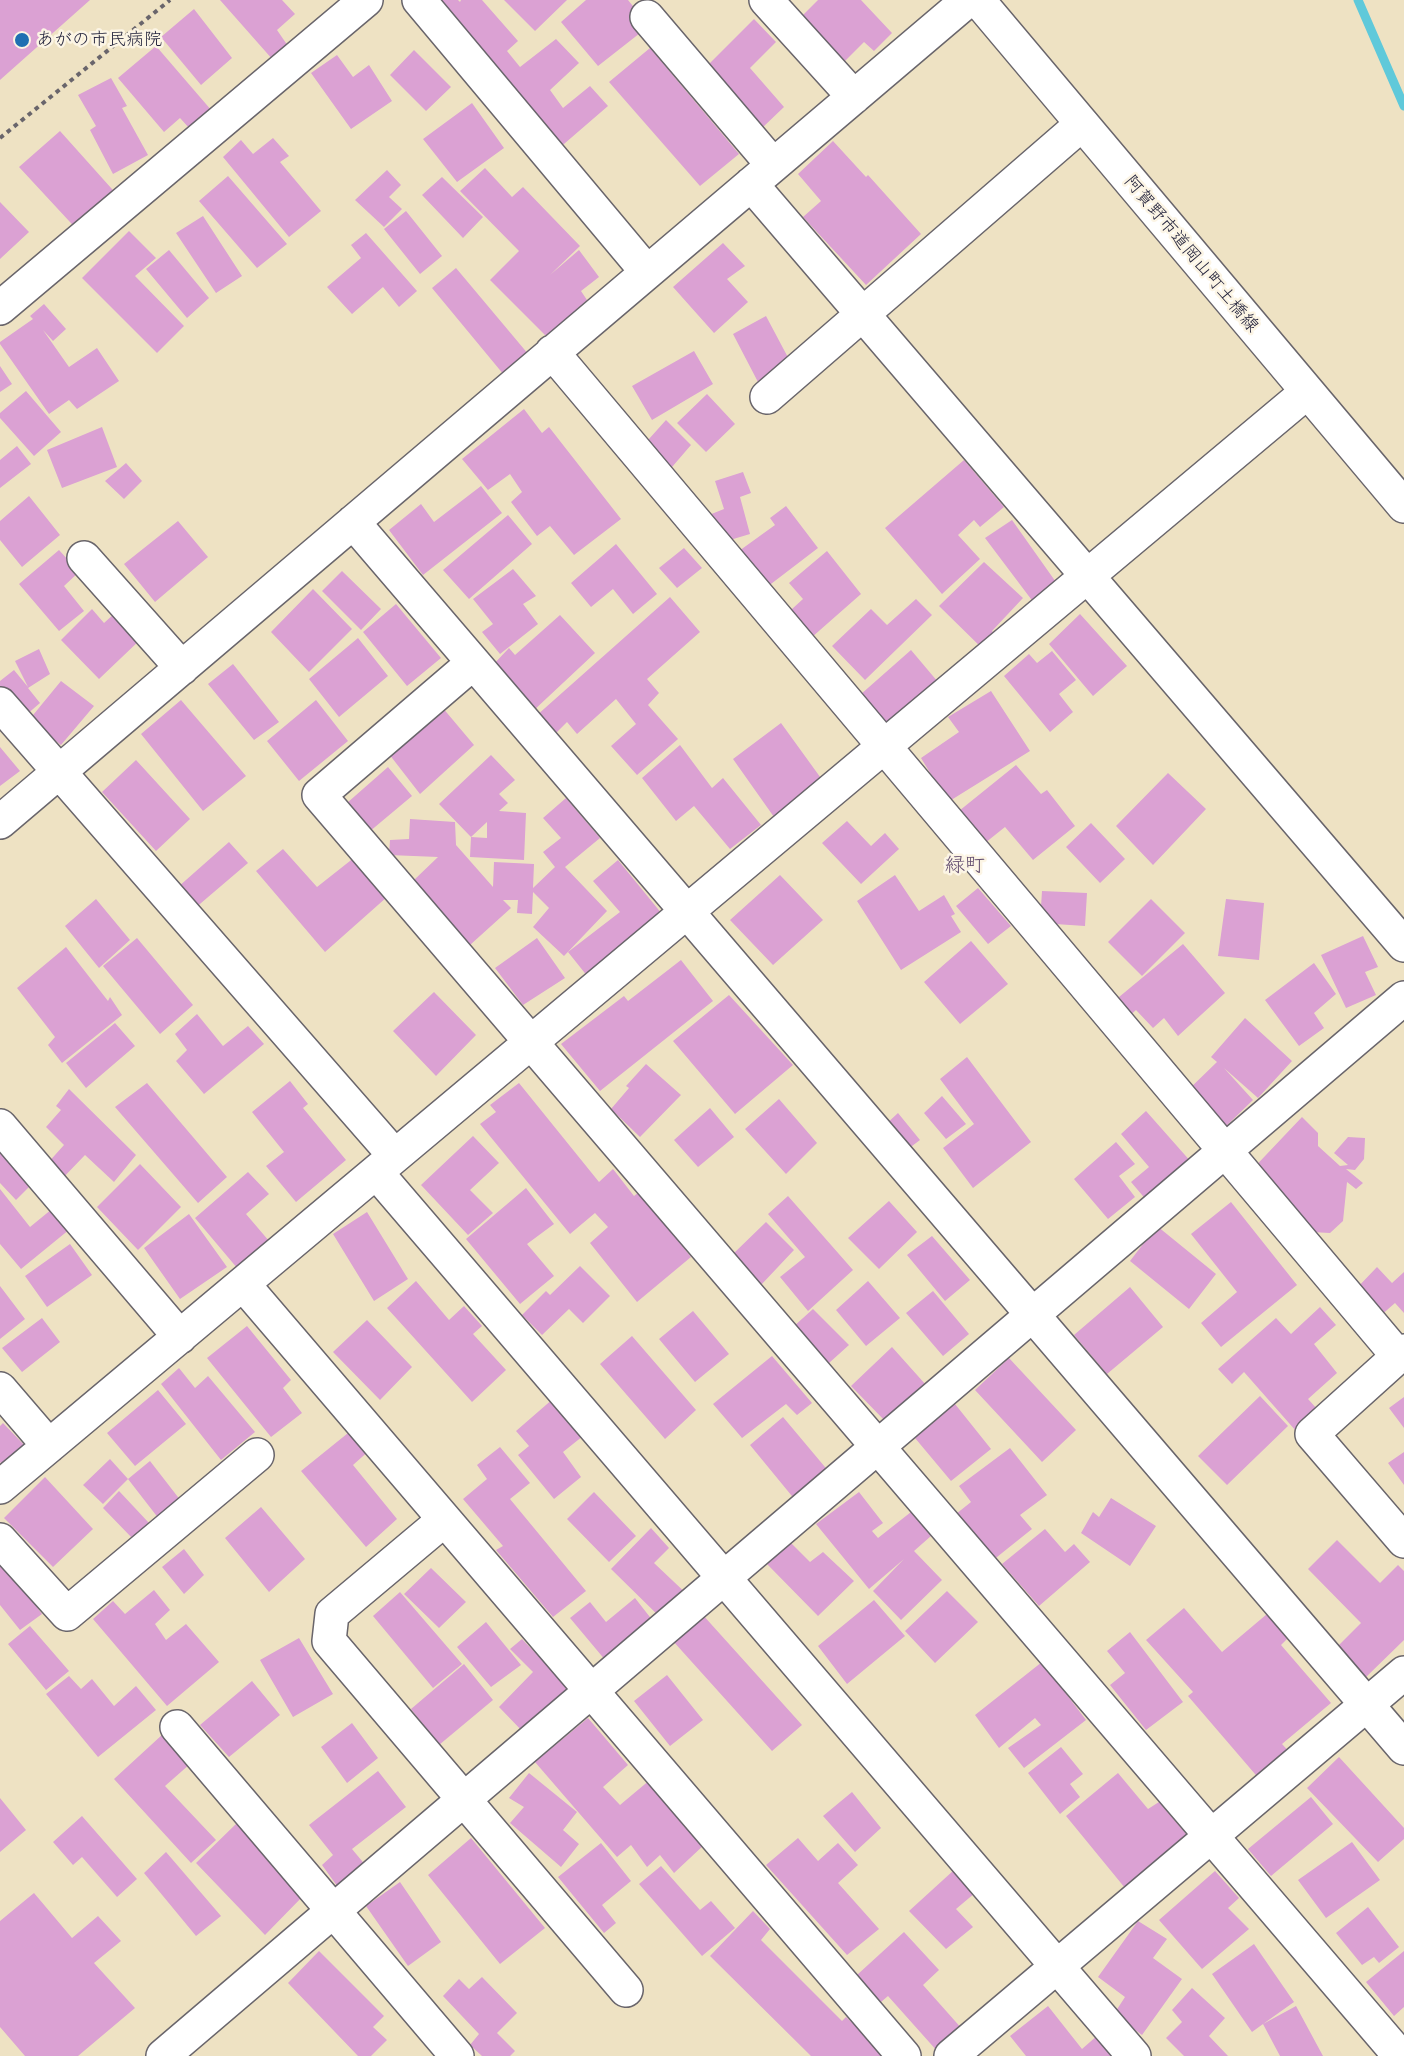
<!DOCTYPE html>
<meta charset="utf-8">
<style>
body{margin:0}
canvas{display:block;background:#eee2c3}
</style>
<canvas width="1404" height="2056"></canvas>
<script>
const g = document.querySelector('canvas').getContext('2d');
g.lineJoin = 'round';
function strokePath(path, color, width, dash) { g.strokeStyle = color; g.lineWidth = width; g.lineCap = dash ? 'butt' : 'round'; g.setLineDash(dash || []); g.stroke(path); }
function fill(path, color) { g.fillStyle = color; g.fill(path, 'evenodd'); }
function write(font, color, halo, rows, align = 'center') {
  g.font = font + ' "Patrick Hand","Klee One",sans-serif'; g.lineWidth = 5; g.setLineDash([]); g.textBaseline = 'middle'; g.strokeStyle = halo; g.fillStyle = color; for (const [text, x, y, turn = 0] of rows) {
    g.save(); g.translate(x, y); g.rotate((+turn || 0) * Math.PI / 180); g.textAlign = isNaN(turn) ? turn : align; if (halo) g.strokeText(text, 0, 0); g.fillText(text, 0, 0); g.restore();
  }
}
strokePath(new Path2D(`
 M1358,0l46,106`), '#5fc9da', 9);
fill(new Path2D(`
 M0,0h90l-90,80z
 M220,0h62l13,14 -18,16 11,16 -15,14z
 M429,0h29l2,2 1,-2h21l36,41 -11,10 13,16 36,-28 23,24 -29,27 13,18 27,-22 18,20 -51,44z
 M504,0h63l-32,31z
 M586,0h42l21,26 -51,40 -37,-44z
 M818,0h43l31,33 -18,18 -10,-9 -22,22 -43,-45z
 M194,9l38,49 -31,27 -40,-48z
 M754,19l22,23 -26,26 34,39 -23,22 -56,-61z
 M156,46l56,65 -22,18 -10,-11 -16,14 -46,-54z
 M650,48l89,106 -39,32 -91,-104z
 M414,50l37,37 -25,24 -36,-36z
 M337,55l16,22 16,-12 23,36 -41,28 -40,-56z
 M111,78l16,28 -5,2 26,47 -35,19 -23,-44 6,-4 -18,-31z
 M472,103l32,45 -47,34 -34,-43z
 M60,131l60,67 -38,37 -63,-68z
 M273,138l16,18 -9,6 41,49 -32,26 -66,-80 18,-17 12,14z
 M833,141l33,36 2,-2 53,59 -55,51 -63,-68 18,-16 -23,-27z
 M485,168l27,29 11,-10 57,59 -30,29 29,-25 20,27 -18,14 6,9 -40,37 -57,-57 29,-29 -59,-60z
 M387,170l14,15 -12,12 13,12 -18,18 -29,-27z
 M228,176l59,68 -30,24 -58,-67z
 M442,177l41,40 -20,21 -41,-43z
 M0,202l29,30 -29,27z
 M406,211l36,45 -22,18 -36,-45z
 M203,216l39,60 -26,17 -40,-60z
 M129,231l27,27 -21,18 49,50 -27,27 -75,-75z
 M366,233l51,58 -18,16 -16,-20 -31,27 -25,-27 34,-29 -10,-13z
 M723,243l22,23 -18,13 21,23 -34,31 -41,-46z
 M169,250l40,48 -22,20 -41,-49z
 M456,268l73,87 -25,20 -72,-87z
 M44,304l22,25 -13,12 -10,-11 26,37 28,-19 22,33 -42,28 -8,-9 -20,14 -49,-70v-2l33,-23 -3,-3z
 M766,316l26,49 -34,17 -25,-48z
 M694,351l19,33 -61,36 -20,-34z
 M0,366l12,18 -12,8z
 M26,391l35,41 -27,24 -34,-38v-5z
 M707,394l28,30 -29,28 -29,-29z
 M524,409l18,24 7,-6 72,92 -47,36 -24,-29 -13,10 -26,-34 11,-10 -12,-18 -22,16 -26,-31z
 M666,420l25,25 -25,29 -26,-25z
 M102,427l15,40 -55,21 -15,-38z
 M17,446l14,18 -31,24v-28z
 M964,460l40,47 -24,20 -6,-7 -16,15 22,24 -38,35 -57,-66z
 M126,463l16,18 -18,18 -19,-18z
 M743,472l8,21 -11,4 10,37 -30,9 -11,-28 15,-6 -9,-28z
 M481,486l21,27 -79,62 -34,-45 32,-26 13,18z
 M29,496l31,39 -38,32 -22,-27v-19z
 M786,506l32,42 -51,39 -28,-36 36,-26 -5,-7z
 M508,515l24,29 -63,55 -26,-29z
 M1012,520l46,65 -24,18 -49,-65z
 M178,521l30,36 -53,45 -31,-38z
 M616,544l41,50 -24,20 -20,-25 -22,18 -20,-24z
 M684,548l18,20 -25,20 -18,-20z
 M59,550l20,22 -15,14 20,25 -25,20 -40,-47z
 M827,551l34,43 -58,51 -23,-25 23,-21 -14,-16z
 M984,562l39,36 -31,33 12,13 -14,12 -51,-50z
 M513,569l23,27 -13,8 15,20 -38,30 -18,-22 11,-8 -20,-25z
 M342,571l39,38 -20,21 -39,-39z
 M313,589l39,40 -43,43 -38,-40z
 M670,597l30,35 -53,47 12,14 -11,12 30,34 -41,36 -26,-29 25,-22 -20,-25 -39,35 -10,-12 -15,15 -16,-21z
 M916,599l16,16 -67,65 -33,-34 39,-37 16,16z
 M396,604l45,54 -34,28 -44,-54z
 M92,609l12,14 11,-10 27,25 -43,41 -38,-39z
 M1080,614l47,52 -34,30 -44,-52z
 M560,615l35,38 -63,59 -41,-45 18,-19 6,7z
 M358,638l30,38 -49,41 -30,-38z
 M39,649l11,25 -22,14 12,15 -22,19 -18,-23v-18l14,-11 14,17 -13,-26z
 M911,650l27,32 -54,44 -24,-31z
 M1052,651l24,29 -17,14 14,18 -23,20 -46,-56 25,-22 8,9z
 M233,664l46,58 -25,18 -46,-56z
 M61,681l33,25 -33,39 -32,-25z
 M991,691l39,60 -82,51 -27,-44 38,-26 -11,-15z
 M181,700l65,76 -43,35 -62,-77z
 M316,700l32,41 -49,40 -32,-40z
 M442,707l32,38 -54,49 -31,-40z
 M781,723l42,58 -49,36 -41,-58z
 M680,745l32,43 11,-10 38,47 -31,24 -36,-43 -18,15 -34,-43z
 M0,747l20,24 -20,15z
 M491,755l24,25 -16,14 9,9 -9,8 27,2 -2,47 -54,-3 1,-20 -32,-33zM487,822v16l-16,-1z
 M136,760l54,59 -34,32 -54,-59z
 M1016,765l25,29 6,-4 28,36 -42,34 -28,-33 -25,20 -26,-32z
 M388,767l24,29 -43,36 -22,-29z
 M1168,773l38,36 -53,56 -37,-39z
 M566,798l34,40 -35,29 42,44 -43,45 -31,-29 16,-19 -16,-16 -1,22 -15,-1 1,-13h-15l8,8 -41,37 -56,-65 24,-23 -49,-2 1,-15 19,-1 1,-20 45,3 1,23 37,42 1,-25 40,2 -1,24 22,-21 -12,-15 18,-14 -18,-20z
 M847,821l24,25 14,-13 14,16 -38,35 -39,-41z
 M1091,823l34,36 -25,24 -34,-36z
 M229,842l19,21 -61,52 -18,-20z
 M283,849l34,38 38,-30 32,40 -62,55 -69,-81z
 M618,860l44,54 -74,63 -20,-25 52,-40 -27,-31z
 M780,875l43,45 -50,45 -43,-45z
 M895,875l24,36 25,-16 11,19 -4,2 10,16 -60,38 -44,-69z
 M978,888l33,38 -23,18 -32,-38z
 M1042,891l45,2 -2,33 -45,-3z
 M96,899l34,41 -31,28 -34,-42z
 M1151,899l34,34 -43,43 -34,-34z
 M1226,899l38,4 -5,57 -41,-4z
 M1363,936l15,31 -13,5 11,23 -30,13 -25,-53z
 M137,938l56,67 -33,29 -57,-68z
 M537,938l28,40 -42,27 -28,-37z
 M971,941l37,43 -48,40 -36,-42z
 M1183,944l42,49 -47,43 -14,-18 -11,10 -17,-18 -9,8 -14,-16z
 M66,947l42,54 2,-4 12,18 -60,48 -14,-18 7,-8 -38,-49z
 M681,960l32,41 -113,90 -39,-47 63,-48 4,5z
 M1314,963l22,31 -22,19 10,15 -25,18 -34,-46z
 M434,992l42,43 -40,41 -43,-45z
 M729,995l64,70 -58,49 -62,-73z
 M197,1014l26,32 25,-20 16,18 -60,50 -28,-33 11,-11 -12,-16z
 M1245,1018l47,43 -34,37 -34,-30 29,32 -31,30 -36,-38 31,-30 -6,-5z
 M115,1023l20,23 -49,42 -20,-25z
 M967,1057l64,85 -58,46 -30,-40 31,-24 -34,-45z
 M646,1064l35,31 -41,42 -29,-28 18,-21 -3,-2z
 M290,1081l18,23 -5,4 43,52 -50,42 -30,-36 18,-14 -32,-40z
 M147,1083l80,94 -29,26 -83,-96z
 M519,1083l80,99 14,-13 21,27 5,-4 52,65 -54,45 -47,-59 18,-16 -13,-14 -25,21 -90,-110 16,-12 -6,-7z
 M69,1089l67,66 -22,27 -29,-27 -25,26 -14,-16 18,-20 -18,-18 15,-17 -5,-4z
 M942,1096l24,28 -20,15 -22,-26z
 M779,1099l38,44 -31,31 -41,-45z
 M710,1108l24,29 -36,30 -24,-27z
 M1146,1111l46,52 -44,39 -17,-20 18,-15 -28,-33z
 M898,1113l22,27 -16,12 -20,-26z
 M1302,1117l16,16v13l22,20 8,-1 -14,-12 14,-16 17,1 -1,21 -9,11 -9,-1 17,14 -7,6 -9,-7 -4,39 -13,12 -19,-1 -64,-57z
 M473,1136l26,27 -29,27 23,23 -25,22 -47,-50z
 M1116,1142l19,22 -16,12 16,21 -27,22 -34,-40z
 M0,1150l34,32 -18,18 -16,-17z
 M140,1164l41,43 -43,43 -41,-43z
 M248,1172l21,22 -23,20 29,34 -32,27 -48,-57z
 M526,1188l28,36 -27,20 27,32 -34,28 -54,-65z
 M0,1189l30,38 22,-18 18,20 -49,40 -21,-25z
 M788,1196l65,74 -45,41 -28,-34 25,-20 -37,-43z
 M889,1201l28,31 -38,37 -31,-31z
 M1231,1202l66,83 -76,62 -20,-24 36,-31 -46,-58z
 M367,1212l41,67 -34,22 -41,-67z
 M189,1214l38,53 -47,32 -36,-51z
 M766,1222l28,28 -33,35 -29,-30z
 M1157,1226l59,48 -27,35 -59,-48z
 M932,1236l38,44 -25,21 -38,-46z
 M70,1244l22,31 -45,32 -22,-31z
 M580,1266l30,30 -27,27 -14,-14 -27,26 -20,-20 24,-24 4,4z
 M1377,1267l15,16 12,-11v41l-9,-10 -16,14 -24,-27z
 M416,1281l33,39 15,-14 18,20 -9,8 33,36 -34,32 -85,-94z
 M868,1281l32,37 -34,28 -30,-36z
 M0,1286l25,33 -25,20z
 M1130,1287l33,40 -56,47 -33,-39z
 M933,1291l36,43 -26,22 -37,-43z
 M1320,1307l16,18 -22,19 23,29 -29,26 10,11 -22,21 -52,-59 -12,12 -14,-15 58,-51 15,16z
 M813,1309l36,36 -20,18 -36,-36z
 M693,1311l36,43 -34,28 -36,-43z
 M42,1318l18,24 -38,30 -20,-24z
 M367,1320l45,47 -32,33 -47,-48z
 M247,1326l44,54 -8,8 19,25 -31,24 -64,-79z
 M632,1336l64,74 -31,29 -65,-75z
 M892,1347l34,38 -40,37 -35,-36z
 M772,1356l40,47 -15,12 -11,-11 -44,34 -29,-34z
 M1009,1358l67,72 -34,32 -67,-72z
 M179,1368l16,20 13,-12 47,56 -34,28 -60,-76z
 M158,1390l28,34 -51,42 -28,-33z
 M1260,1396l28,30 -61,59 -29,-29z
 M1404,1397v31l-15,-20z
 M554,1398l29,38 -20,16 18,25 -27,22 -36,-44 11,-9 -13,-15z
 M955,1404l36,45 -40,32 -36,-43z
 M783,1417l47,56 -34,28 -46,-56z
 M3,1423l24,25 -21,20 -6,-6v-36z
 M353,1429l18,20 -18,16 44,54 -31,28 -65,-76z
 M500,1447l30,36 -20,16 76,92 -33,26 -57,-67 7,-4 -40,-47 24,-20 -10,-14z
 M1010,1448l37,47 -27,20 12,14 -40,32 -36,-47 15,-12 -12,-16z
 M1404,1452v33l-16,-22z
 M110,1459l18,20 -25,25 -20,-19z
 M150,1461l38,49 -22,18 -38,-49z
 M45,1477l48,52 -40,38 -49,-49z
 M119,1491l30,32 -16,16 -30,-31z
 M594,1492l42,44 -27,26 -42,-43z
 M859,1492l24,31 -11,8 6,7 33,-26 20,24 -17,15 28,29 -41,40 -28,-29 31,-32 -35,30 -53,-65z
 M1111,1498l45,28 -26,40 -49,-33 12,-21 6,5z
 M261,1507l44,52 -36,33 -44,-54z
 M651,1528l18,20 -15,15 37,35 -25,25 -55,-54z
 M1045,1529l20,23 9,-8 16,18 -51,44 -37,-42z
 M1337,1540l43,43 18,-18 6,6v69l-40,39 -30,-29 27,-27 -53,-54z
 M790,1542l20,20 13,-10 31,29 -36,35 -51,-52z
 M184,1549l20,26 -20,19 -22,-27z
 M0,1558l42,56 -22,16 -20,-25z
 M431,1568l35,34 -27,26 -35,-34z
 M154,1590l16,20 -15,14 11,16 20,-16 33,38 -52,44 -74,-87 20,-18 12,13z
 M947,1591l31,31 -43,41 -30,-32z
 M400,1592l62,72 -29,24 -60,-72z
 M635,1598l18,23 -47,40 -36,-43 20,-16 16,20z
 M874,1600l31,36 -58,48 -29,-38z
 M1184,1608l38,44 45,-38 20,25 -6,6 50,58 -49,41 10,11 -31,26 -73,-85 5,-4 -47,-52z
 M702,1614l100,111 -30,26 -99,-110z
 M486,1622l35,43 -30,22 -34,-40z
 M30,1626l39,45 -23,19 -38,-46z
 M1130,1632l53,70 -37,28 -36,-45 15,-12 -18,-22z
 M299,1638l34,56 -40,23 -33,-57z
 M522,1639l48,50 -45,45 -26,-27 34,-35 -23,-23z
 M1042,1662l44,58 -62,48 -16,-20 33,-23 -6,-7 -36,30 -24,-33z
 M464,1664l29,36 -54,45 -28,-36z
 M667,1675l36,45 -33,26 -36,-45z
 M69,1676l12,13 11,-10 22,27 22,-20 20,24 -58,47 -52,-63z
 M252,1681l28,34 -51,42 -29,-32z
 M588,1718l40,47 -25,22 17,18 31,-26 54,65 -31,29 -14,-18 -13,12 -16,-22 -14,12 -82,-95z
 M352,1723l26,35 -31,25 -26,-36z
 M163,1734l27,30 -25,22 51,54 -25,23 -77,-84z
 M1061,1747l22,27 -13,10 10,13 -20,17 -32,-41z
 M1339,1757l65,71v11l-26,23 -71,-74z
 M378,1771l28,36 -54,42 15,18 -27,23 -18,-25 11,-10 -24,-30z
 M529,1773l48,39 -14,18 16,14 -18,23 -51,-44 14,-16 -15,-9z
 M1118,1773l30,36 11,-7 28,33 -62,53 -59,-72z
 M852,1792l29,36 -26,24 -32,-36z
 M1311,1797l22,27 -62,52 -23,-27z
 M0,1798l26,32 -26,22z
 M82,1816l55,63 -20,18 -35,-40 -9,8 -20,-23z
 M238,1822l67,72 -40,41 -69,-72z
 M471,1838l74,90 -45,36 -72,-89z
 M798,1838l20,23 20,-18 20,22 -20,18 41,46 -32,26 -81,-90z
 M1352,1842l28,38 -54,38 -28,-38z
 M601,1843l30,38 -29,24 14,18 -12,10 -46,-56z
 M166,1852l55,64 -25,20 -52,-63z
 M661,1866l39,44 11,-9 24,27 -33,28 -63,-72z
 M954,1870l21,23 -19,16 17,18 -27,22 -37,-38z
 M1215,1871l24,27 -11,10 21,21 -47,40 -43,-49z
 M400,1882l41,60 -33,24 -42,-60z
 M34,1893l38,45 26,-22 23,25 -27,22 41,45 -57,48h-53l-25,-29v-106z
 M1368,1907l31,40 -20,16 -5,-6 -12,8 -26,-32z
 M753,1911l17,18 -9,11 81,81 4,-4 41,39h-76l-101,-100z
 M1138,1921l29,18 -14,19 29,21 -40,56 -28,-21 11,-17 -27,-20z
 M904,1932l35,38 -16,15 40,45 -25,22 -50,-56 -7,6 -24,-27z
 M1254,1944l40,58 -31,22 33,-18 27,50h-43l-17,-32 -11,8 -40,-58z
 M319,1951l65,65 -11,11 14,13 -16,16h-13l-70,-73z
 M1404,1951v56l-10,9 -28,-34z
 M482,1977l35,36 -20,20 18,18 -5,5h-28l-12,-11 9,-11 -36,-38 16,-17 10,10z
 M1192,1988l33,30 -16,18 19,20h-44l-18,-18 16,-16 -10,-12z
 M1048,2006l34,43 16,-14 14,21h-86l-16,-20z`), '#dba1d3');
const minor = new Path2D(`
 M419,0l228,272
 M766,0l88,97
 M647,17l126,148
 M751,184l653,761
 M0,308l366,-308
 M552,352l846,1004
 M767,397l315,-273
 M353,522l1051,1226
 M84,558l98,110
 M473,663l-154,132 1081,1261
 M0,704l395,452
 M0,822l968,-822
 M0,1126l180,211
 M376,1172l758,884
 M243,1284l661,772
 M1404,1351l-92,83 92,107
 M0,1389l49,57
 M0,1487l1307,-1095
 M444,1520l-112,94 -3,27 297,349
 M0,1540l67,74 190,-159
 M177,1727l280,329
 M163,2056l1241,-1058
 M951,2056l453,-383`);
const tertiary = new Path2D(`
 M978,0l426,506`);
strokePath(minor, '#69656b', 36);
strokePath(tertiary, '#69656b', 36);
strokePath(new Path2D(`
 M0,138l170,-138`), '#69656b', 4, [4.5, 4.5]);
strokePath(minor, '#fff', 33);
strokePath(tertiary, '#fff', 33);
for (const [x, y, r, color] of [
 [22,40,8,"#1f6fb2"]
]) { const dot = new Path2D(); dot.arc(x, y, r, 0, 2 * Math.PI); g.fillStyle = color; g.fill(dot); strokePath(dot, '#fcf5e5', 2); }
write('18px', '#22223b', '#fcf5e5', [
 ["あがの市民病院",36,40]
], 'left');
write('18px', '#22223b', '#fcf5e5', [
 ["阿賀野市道岡山町土橋線",1191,254,50]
]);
write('20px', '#634e70', '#fcf5e5', [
 ["緑町",965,866]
]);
</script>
